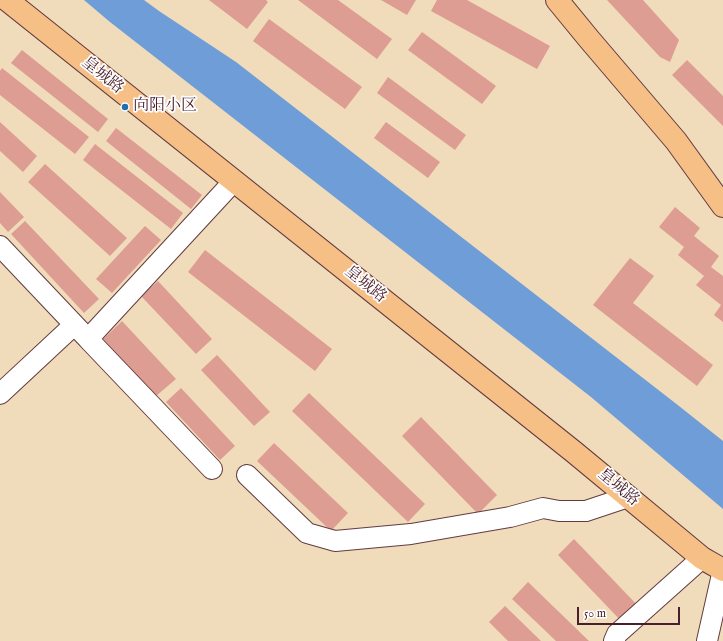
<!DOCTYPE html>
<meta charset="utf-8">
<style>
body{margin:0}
#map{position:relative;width:723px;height:641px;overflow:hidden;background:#f0dbba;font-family:"IM FELL English",serif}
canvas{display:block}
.scale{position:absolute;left:577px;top:607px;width:103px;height:18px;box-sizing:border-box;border:2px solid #4a1f2b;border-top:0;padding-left:5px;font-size:12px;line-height:14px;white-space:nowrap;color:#4a1f2b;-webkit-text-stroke:3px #fff;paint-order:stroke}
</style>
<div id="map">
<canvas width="723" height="641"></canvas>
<div class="scale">50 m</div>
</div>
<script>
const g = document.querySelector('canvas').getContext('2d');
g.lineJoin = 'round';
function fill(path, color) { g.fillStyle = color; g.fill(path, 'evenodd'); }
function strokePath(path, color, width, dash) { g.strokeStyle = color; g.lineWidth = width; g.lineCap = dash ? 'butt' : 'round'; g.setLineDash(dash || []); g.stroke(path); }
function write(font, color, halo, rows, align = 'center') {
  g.font = font + ' "IM FELL English","Noto Serif SC",serif'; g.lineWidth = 3.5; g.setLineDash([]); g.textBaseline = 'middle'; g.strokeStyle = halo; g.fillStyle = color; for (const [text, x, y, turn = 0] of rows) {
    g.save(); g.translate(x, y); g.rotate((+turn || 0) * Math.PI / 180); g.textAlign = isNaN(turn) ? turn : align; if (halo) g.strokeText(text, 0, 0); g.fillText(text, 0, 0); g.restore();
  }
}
fill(new Path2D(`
 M84,0h60l15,11 77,51 443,344 44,35v68l-132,-112 -481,-375z`), '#6e9dd7');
fill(new Path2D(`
 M209,0h57l2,2 -21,27z
 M298,0h40l54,39 -15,20z
 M381,0h35l-9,15z
 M437,0h30l83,46 -13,23 -106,-58z
 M607,0h36l36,40 -9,22 -10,-5z
 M269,19l93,68 -17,22 -92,-68z
 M422,32l74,54 -14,18 -74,-54z
 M22,50l86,69 -10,13 -87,-69z
 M687,60l36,36v30l-51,-51z
 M2,68l87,69 -14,17 -75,-59v-24z
 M388,77l78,58 -11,15 -78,-57z
 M0,122l37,34 -14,16 -23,-21z
 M386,122l54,40 -12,16 -54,-40z
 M116,128l86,67 -11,14 -85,-68z
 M95,144l88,69 -12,16 -88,-69z
 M45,164l82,74 -17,18 -82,-74z
 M0,192l24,25 -16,15 -8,-9z
 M675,207l25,21 -6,8 25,20 -8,11 12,9v46l-9,-7 7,-10 -25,-20 8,-9 -26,-21 6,-8 -25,-20z
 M25,221l74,78 -15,14 -73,-79z
 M145,226l16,14 -49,53 -16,-14z
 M205,250l127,99 -17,22 -127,-99z
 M630,258l24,18 -21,27 80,62 -16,21 -104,-81z
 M158,281l54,58 -16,15 -55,-58z
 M122,321l54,58 -20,17 -53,-57z
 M217,355l53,57 -16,14 -53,-56z
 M181,388l54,58 -15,14 -54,-58z
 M309,393l116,111 -17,18 -116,-111z
 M421,417l76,78 -19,19 -76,-78z
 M274,443l74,70 -17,18 -74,-70z
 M574,539l66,69 -16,16 -66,-69z
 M528,582l61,59h-33l-44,-42z
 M505,606l36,35h-33l-19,-19z`), '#de9d93');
const minor = new Path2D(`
 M0,246l88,93
 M0,394l74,-69
 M212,469l-124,-130 146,-158
 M247,475l60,58 28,8 76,-7 99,-17 33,-9 16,3h27l36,-12 5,-3
 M614,641l3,-7 85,-76
 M707,641l16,-71`);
const major = new Path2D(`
 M7,0l567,452 128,106 21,12
 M557,0l32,39 87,102 47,65`);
strokePath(minor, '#633b40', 22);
strokePath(major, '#633b40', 24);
strokePath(minor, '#fff', 20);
strokePath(major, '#f5bf86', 22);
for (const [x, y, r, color] of [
 [125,107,4,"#1f6fb2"]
]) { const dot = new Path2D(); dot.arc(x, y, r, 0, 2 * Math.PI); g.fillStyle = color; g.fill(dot); strokePath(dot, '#fff', 1.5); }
write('16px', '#4a1f2b', '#fff', [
 ["皇城路",102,76,39],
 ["皇城路",365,285,39],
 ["皇城路",618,488,40]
]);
write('16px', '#4a1f2b', '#fff', [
 ["向阳小区",133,107]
], 'left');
</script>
